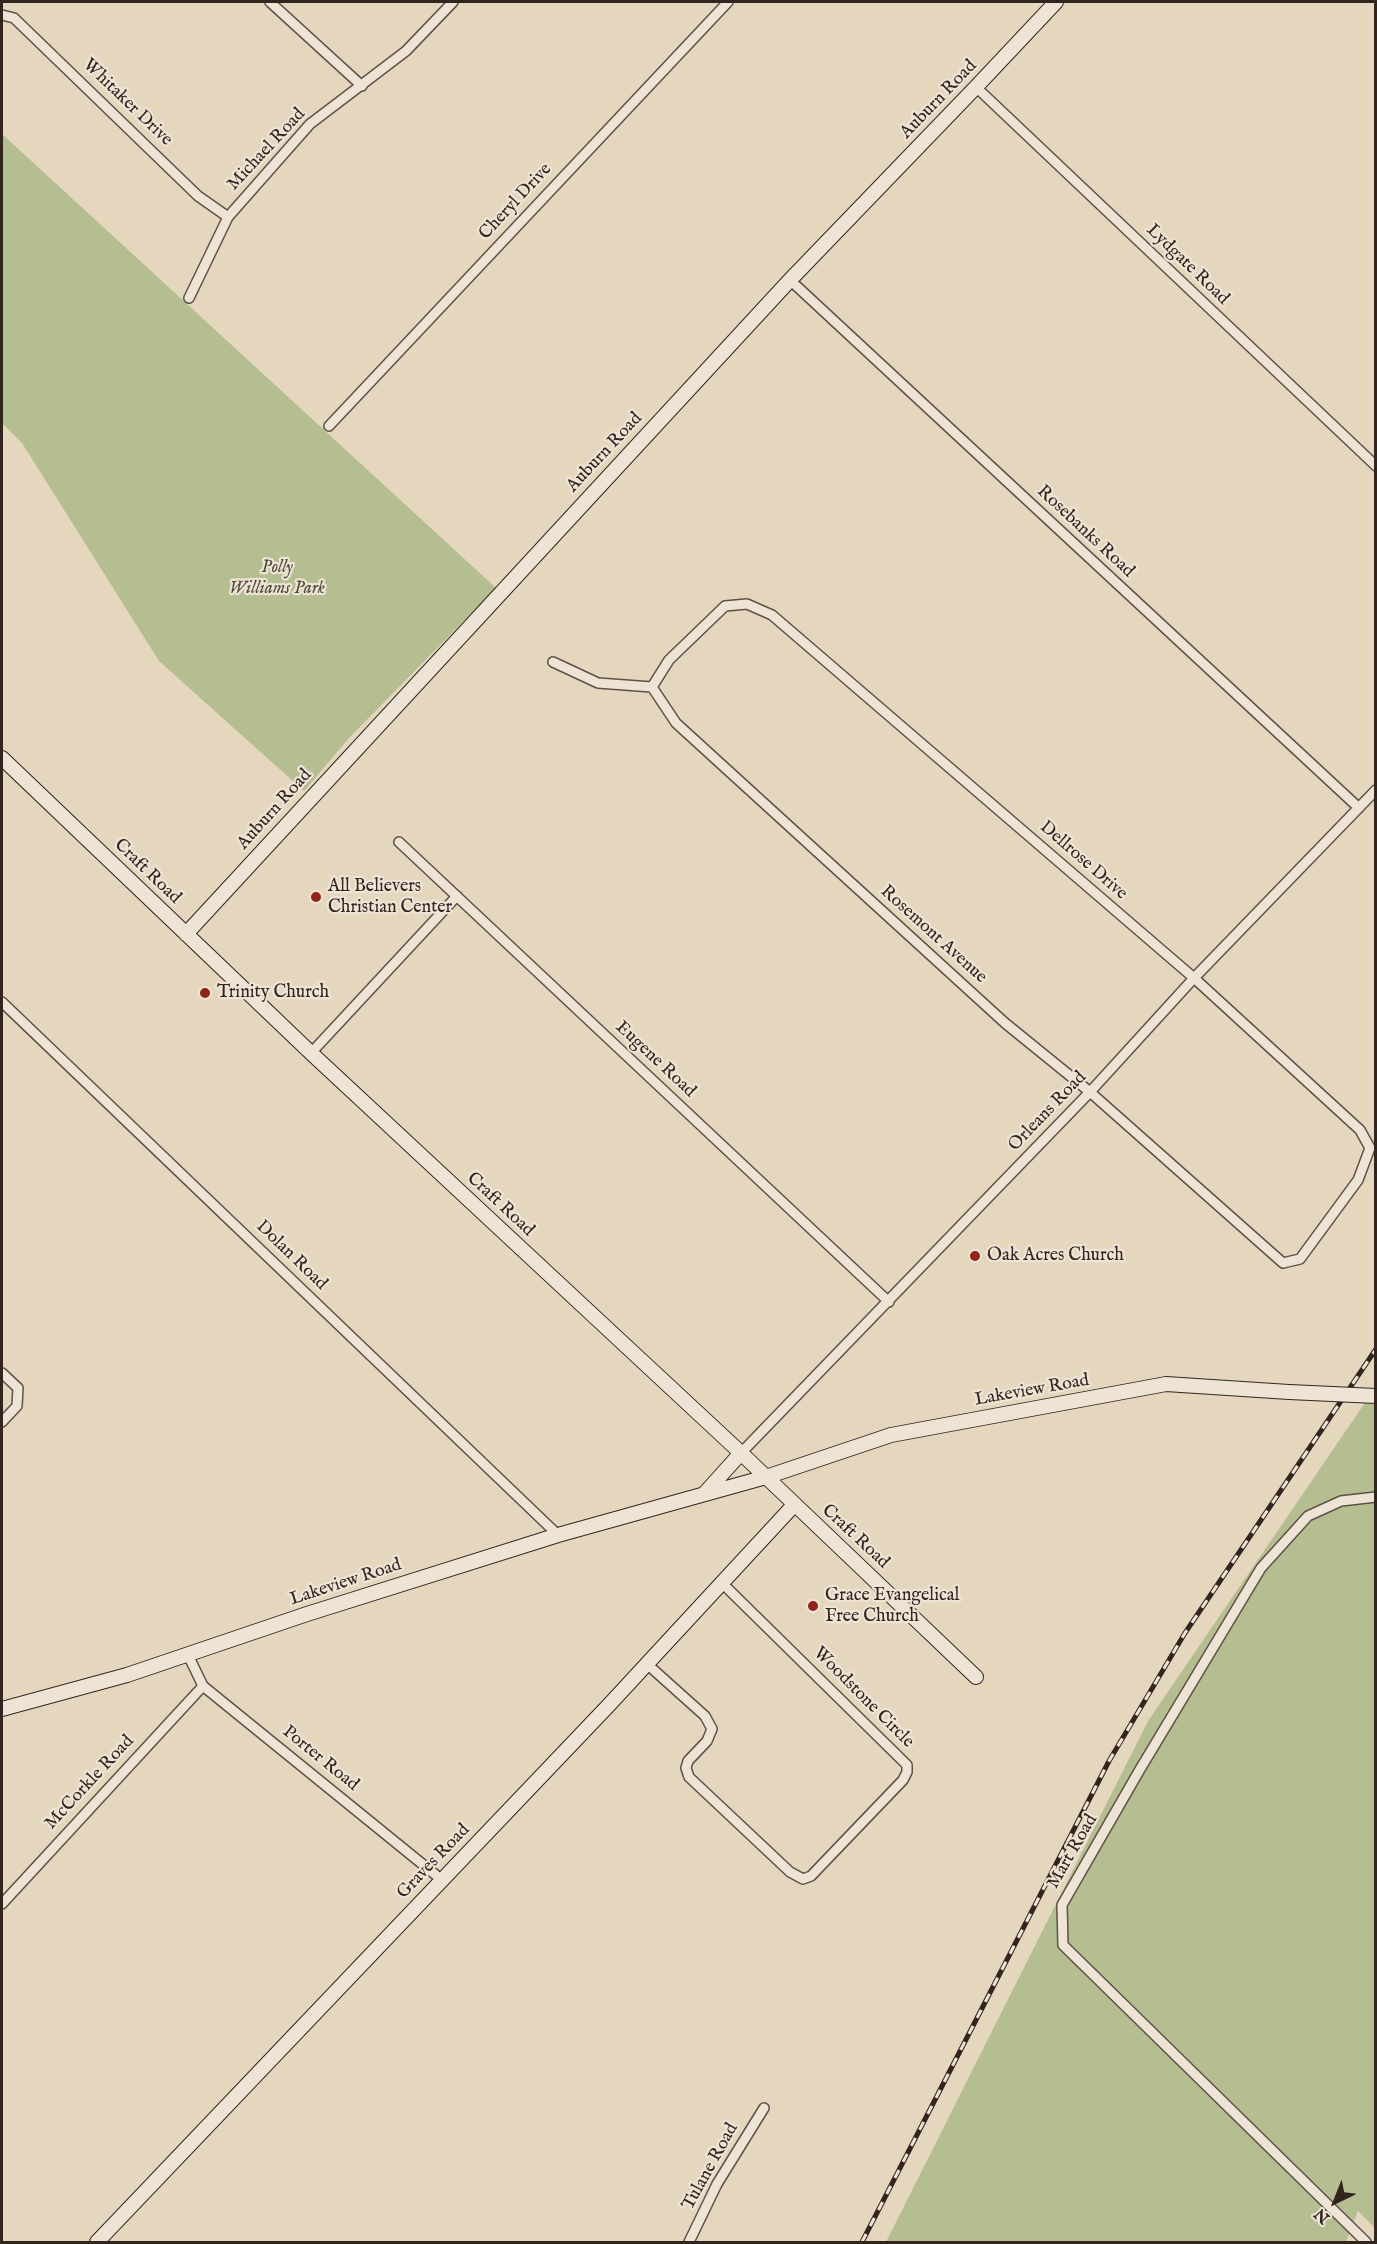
<!DOCTYPE html>
<style>
body{margin:0}
#map{position:relative;width:1377px;height:2244px;overflow:hidden;background:#e5d6be;font-family:"IM FELL English",serif}
canvas{display:block}
.frame{position:absolute;inset:0;border:3px solid #32251f;pointer-events:none}
.north{position:absolute;left:1305px;top:2172px;width:60px;height:60px;-webkit-text-stroke:4px #eee4d5;paint-order:stroke;rotate:223deg;font-size:16px;font-weight:700;line-height:24px;text-align:center;color:#32251f}
.north::after{content:'';display:block;margin:auto;width:21px;height:27px;background:#32251f;clip-path:polygon(50% 0,100% 100%,50% 72%,0 100%)}
</style>
<div id="map">
<canvas width="1377" height="2244"></canvas>
<div class="frame"></div>
<div class="north">N</div>
</div>
<script>
const g = document.querySelector('canvas').getContext('2d');
g.lineJoin = 'round';
function fill(path, color) { g.fillStyle = color; g.fill(path, 'evenodd'); }
function strokePath(path, color, width, dash) { g.strokeStyle = color; g.lineWidth = width; g.lineCap = dash ? 'butt' : 'round'; g.setLineDash(dash || []); g.stroke(path); }
function write(font, color, halo, rows, align = 'center') {
  g.font = font + ' "IM FELL English",serif'; g.lineWidth = 4.5; g.setLineDash([]); g.textBaseline = 'middle'; g.strokeStyle = halo; g.fillStyle = color; for (const [text, x, y, turn = 0] of rows) {
    g.save(); g.translate(x, y); g.rotate((+turn || 0) * Math.PI / 180); g.textAlign = isNaN(turn) ? turn : align; if (halo) g.strokeText(text, 0, 0); g.fillText(text, 0, 0); g.restore();
  }
}
fill(new Path2D(`
 M2,134l494,454 -147,150 -45,53 -145,-130 -137,-218 -20,-20z
 M1375,1388v840l-17,-17 -12,31h-460l262,-521z`), '#b4be91');
const street = new Path2D(`
 M270,2l92,84
 M2,15l12,3 184,178 30,21
 M976,87l400,379
 M790,280l569,528
 M189,298l39,-81 82,-93 96,-73 47,-49
 M329,426l399,-424
 M553,662l45,21 54,4 24,36 329,300 85,69 193,171 17,-4 58,-79 12,-32 -10,-18 -166,-152 -422,-363 -25,-11 -22,2 -56,54 -17,27
 M399,842l490,460
 M2,1002l556,533
 M311,1053l146,-157
 M2,1373l16,15 -1,18 -15,16
 M741,1453l349,-361 104,-114 182,-188
 M188,1655l15,31 239,194
 M647,1664l58,52 7,13 -5,12 -19,20 -2,7 3,9 101,95 13,7 8,-3 92,-96 4,-8v-7l-184,-181
 M2,1904l201,-218
 M689,2242l28,-58 47,-76
 M1366,2242l-303,-297 -1,-40 77,-134 122,-203 47,-52 33,-15 35,-4`);
const secondary = new Path2D(`
 M2,758l309,295 430,400 235,224
 M186,934l604,-654 186,-193 80,-85
 M705,1493l36,-40
 M2,1709l125,-34 180,-61 251,-79 208,-58 125,-42 275,-51 123,8
 M97,2242l511,-536 186,-201`);
strokePath(street, '#5f5147', 12);
strokePath(secondary, '#32251f', 16);
strokePath(street, '#eee4d5', 9);
strokePath(secondary, '#eee4d5', 14);
const rail = new Path2D(`
 M862,2242l247,-481 76,-128 191,-284`);
strokePath(rail, '#32251f', 5);
strokePath(rail, '#eee4d5', 3, [9]);
const secondaryBridge = new Path2D(`
 M1289,1392l87,4`);
strokePath(secondaryBridge, '#32251f', 16, []);
strokePath(secondaryBridge, '#eee4d5', 14);
for (const [x, y, r, color] of [
 [316,897,6,"#8f2418"],
 [205,993,6,"#8f2418"],
 [975,1256,6,"#8f2418"],
 [813,1606,6,"#8f2418"]
]) { const dot = new Path2D(); dot.arc(x, y, r, 0, 2 * Math.PI); g.fillStyle = color; g.fill(dot); strokePath(dot, '#eee4d5', 2); }
write('18px', '#32251f', '#eee4d5', [
 ["Auburn Road",939,100,-46],
 ["Whitaker Drive",127,103,44],
 ["Michael Road",267,150,-47],
 ["Cheryl Drive",516,202,-47],
 ["Lydgate Road",1187,265,44],
 ["Auburn Road",605,453,-47],
 ["Rosebanks Road",1085,532,43],
 ["Auburn Road",275,810,-48],
 ["Dellrose Drive",1083,861,41],
 ["Craft Road",147,872,44],
 ["Rosemont Avenue",933,935,42],
 ["Eugene Road",655,1060,43],
 ["Orleans Road",1048,1112,-46],
 ["Craft Road",500,1205,43],
 ["Dolan Road",291,1256,44],
 ["Lakeview Road",1032,1391,-10],
 ["Craft Road",855,1537,43],
 ["Lakeview Road",346,1583,-18],
 ["Woodstone Circle",863,1698,45],
 ["Porter Road",320,1759,39],
 ["McCorkle Road",90,1783,-47],
 ["Mart Road",1073,1852,-60],
 ["Graves Road",434,1862,-46],
 ["Tulane Road",711,2167,-61]
]);
write('italic 18px', '#524b3c', '#eee4d5', [
 ["Polly",277,568],
 ["Williams Park",277,589]
]);
write('18px', '#32251f', '#eee4d5', [
 ["All Believers",328,887],
 ["Christian Center",328,908],
 ["Trinity Church",217,993],
 ["Oak Acres Church",987,1256],
 ["Grace Evangelical",825,1596],
 ["Free Church",825,1617]
], 'left');
</script>
